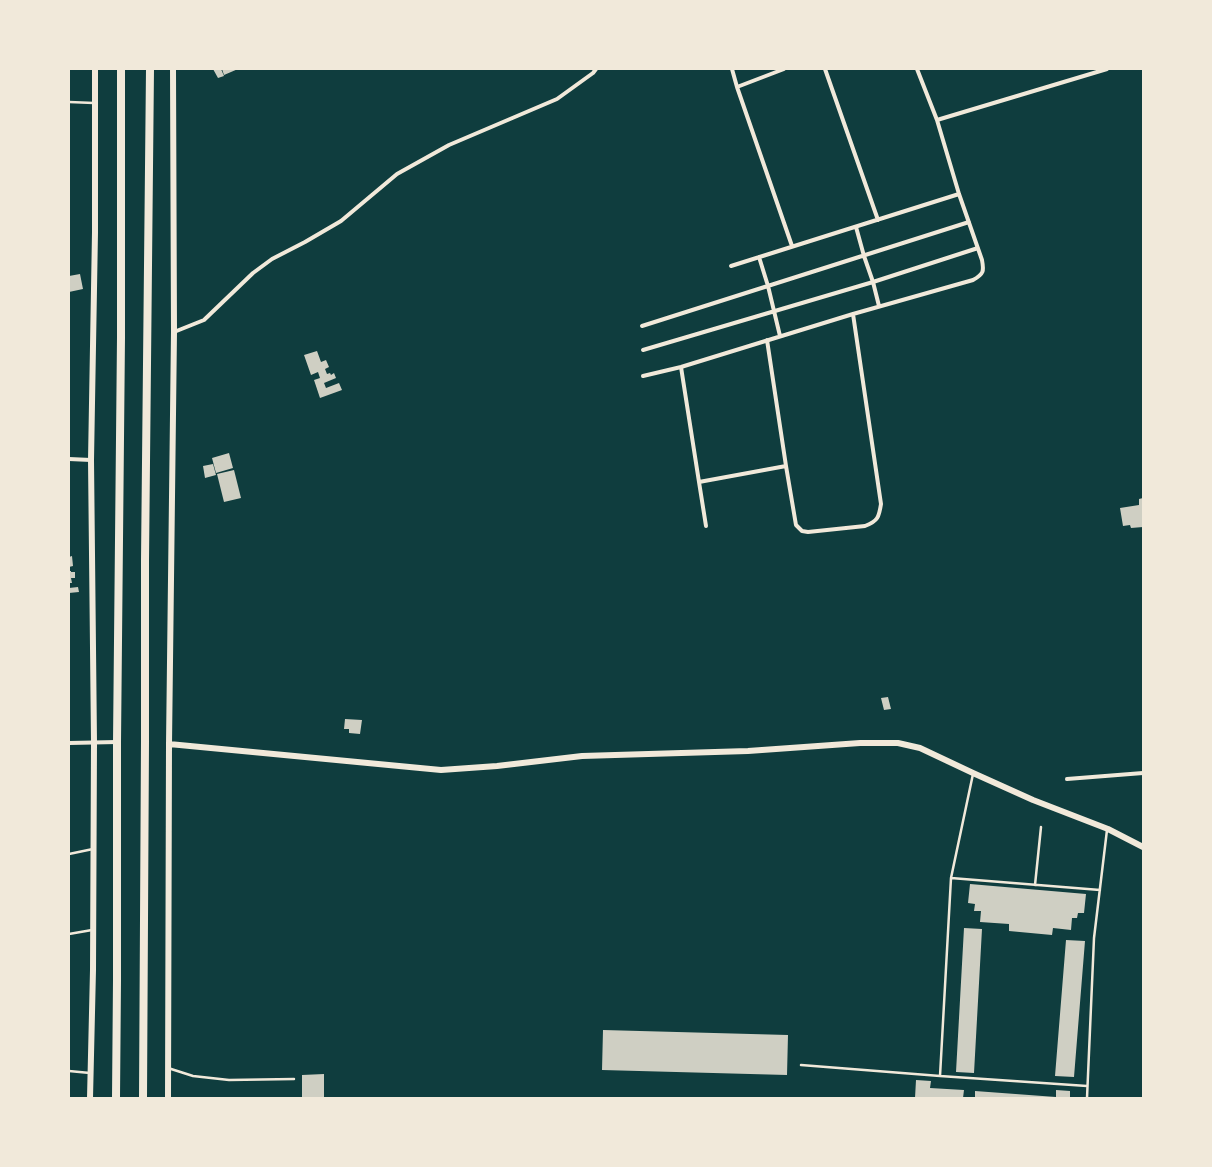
<!DOCTYPE html>
<style>
body{margin:0}
#map{position:relative;width:1212px;height:1167px;overflow:hidden;background:#0f3d3e;font-family:"Sofia Sans Condensed",sans-serif}
canvas{display:block}
.frame{position:absolute;inset:0;border:70px solid #f1e9da;pointer-events:none}
</style>
<div id="map">
<canvas width="1212" height="1167"></canvas>
<div class="frame"></div>
</div>
<script>
const g = document.querySelector('canvas').getContext('2d');
g.lineJoin = 'round';
function fill(path, color) { g.fillStyle = color; g.fill(path, 'evenodd'); }
function strokePath(path, color, width, dash) { g.strokeStyle = color; g.lineWidth = width; g.lineCap = dash ? 'butt' : 'round'; g.setLineDash(dash || []); g.stroke(path); }
fill(new Path2D(`
 M213,69h8l3,7 -6,2z
 M222,69h16l-14,6z
 M80,274l3,15 -14,3v-16z
 M317,351l4,11 5,-2 3,7 -4,2 2,5 3,-1 1,2 3,-2 2,5 -12,5 2,5 13,-5 3,7 -22,8 -6,-18 6,-2 -2,-6 -7,3 -7,-20z
 M229,453l4,15 -17,5 -4,-15z
 M213,464l3,11 -11,3 -2,-12z
 M234,470l7,28 -17,4 -7,-28z
 M1143,498v29l-12,1 -1,-3 -7,1 -3,-18 19,-3v-6z
 M72,556l1,10 -4,1v-10z
 M69,571h2v1h4v6h-4l1,5h-3z
 M78,587l1,5 -10,1v-5z
 M888,697l3,12 -7,1 -3,-12z
 M345,719l17,1 -2,14 -11,-1v-4h-5z
 M970,884l116,10 -2,19h-6l-1,5h-5l-1,12 -18,-2 -1,7 -43,-4v-7l-29,-2 1,-11h-7l1,-7 -7,-1z
 M964,928l18,1 -8,144 -18,-1z
 M1066,940l19,1 -11,136 -19,-1z
 M603,1030l185,5 -1,40 -185,-5z
 M324,1074v24h-22v-23z
 M916,1080l15,1 -1,7 34,2 -1,8h-48z
 M1056,1090l14,1v7h-95v-7l81,6z`), '#cfcfc3');
strokePath(new Path2D(`
 M69,102l25,1
 M69,854l24,-5
 M951,878l149,12
 M1035,885l6,-58
 M69,934l23,-4
 M801,1065l139,11 11,-198 22,-104
 M168,1068l25,8 36,4 65,-1
 M69,1071l21,2
 M940,1076l147,10
 M1087,1098l7,-160 13,-108`), '#f1e9da', 2.5);
strokePath(new Path2D(`
 M732,69l5,18
 M784,69l-47,18 55,159
 M825,69l53,151
 M917,69l20,51
 M759,257l9,29 12,50
 M731,266l228,-72
 M879,306l-6,-24 105,-34
 M642,326l327,-104
 M174,332l30,-12 49,-47 19,-14 33,-17 36,-21 56,-47 52,-29 108,-46 36,-26 3,-4
 M767,340l19,126 10,59 6,6 6,1 57,-6c13,-5 14,-9 16,-22l-28,-190
 M643,350l230,-68 -9,-26 -8,-29
 M681,367l18,115 87,-16
 M643,376l38,-9 172,-53 120,-34c11,-6 11,-9 9,-20l-23,-66 -22,-74 170,-51
 M69,459l22,1
 M699,482l7,44
 M69,743l48,-1
 M1067,779l76,-6`), '#f1e9da', 4);
strokePath(new Path2D(`
 M169,744l272,26 56,-4 85,-10 166,-5 112,-8h38l22,5 53,25 60,27 75,29 35,18
 M90,1098l3,-128 1,-228 -3,-282 4,-228v-163
 M168,1098l1,-354 5,-412 -1,-263`), '#f1e9da', 6);
strokePath(new Path2D(`
 M116,1098l1,-118v-238l4,-405v-268
 M143,1098l2,-357v-181l5,-491`), '#f1e9da', 8);
</script>
